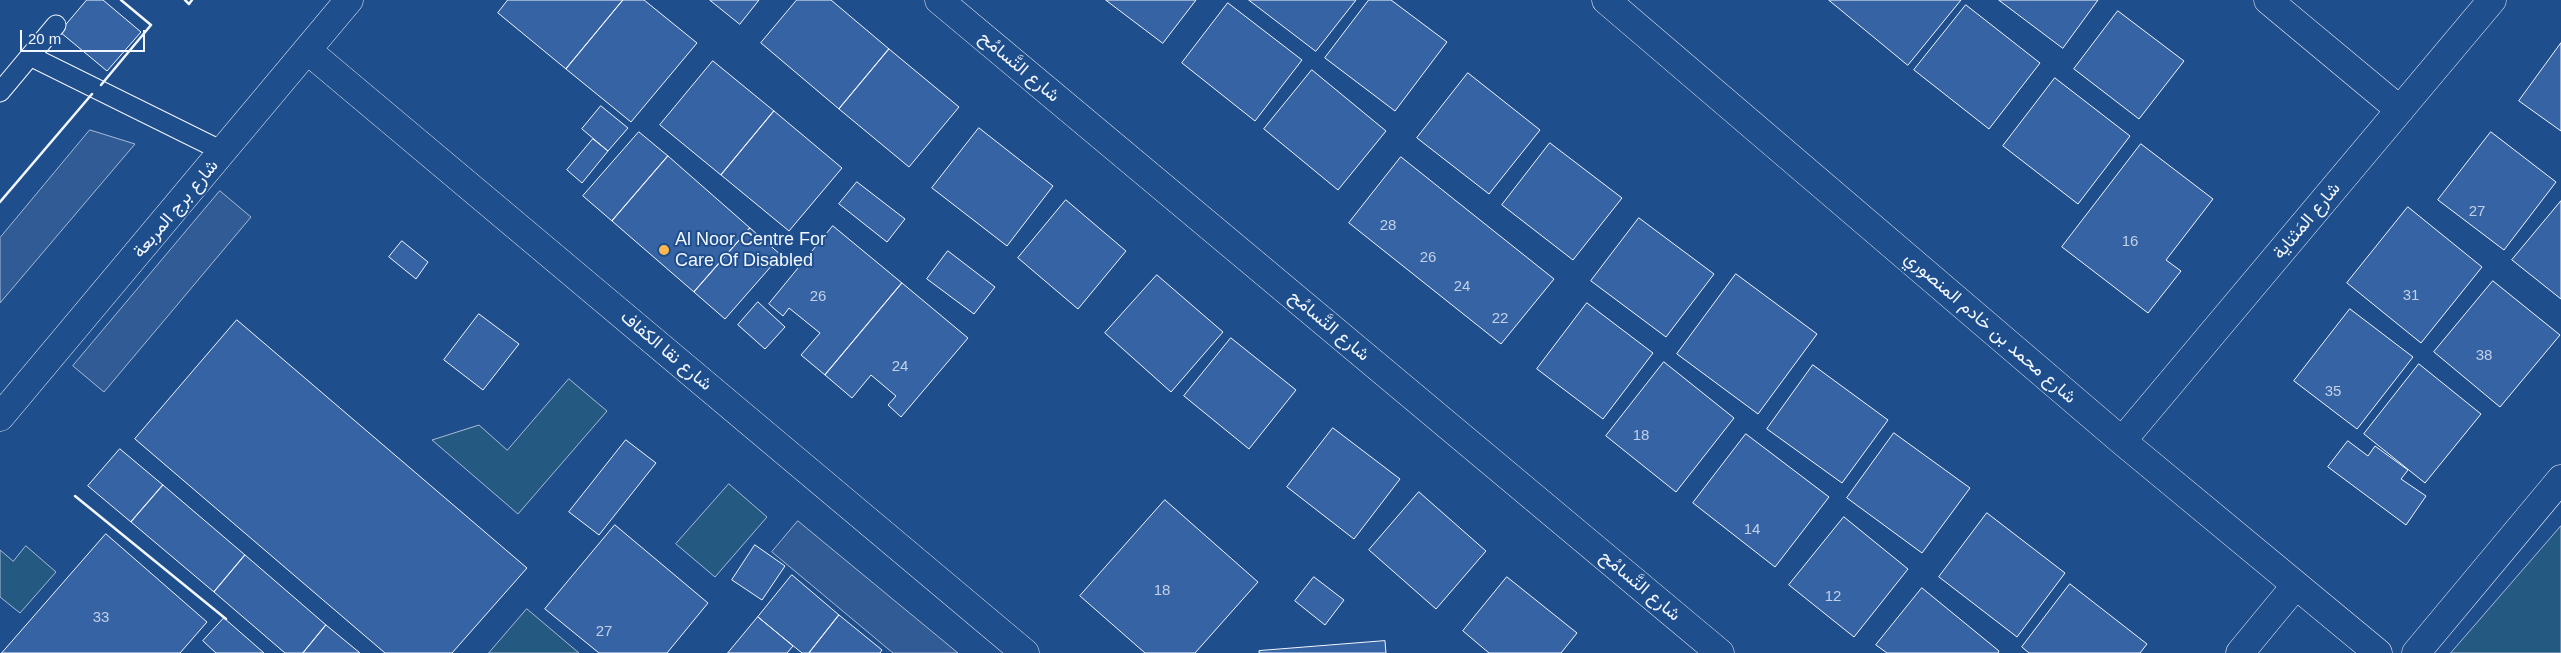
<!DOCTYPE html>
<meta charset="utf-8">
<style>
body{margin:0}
#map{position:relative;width:2561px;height:653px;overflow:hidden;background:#1f4e8c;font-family:Arial,sans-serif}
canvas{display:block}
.scale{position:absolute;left:20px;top:30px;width:125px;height:22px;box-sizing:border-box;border:2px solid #f2f6ff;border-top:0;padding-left:6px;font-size:15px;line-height:18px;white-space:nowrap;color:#f2f6ff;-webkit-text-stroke:4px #1f4e8c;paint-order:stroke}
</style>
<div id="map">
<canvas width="2561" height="653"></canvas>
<div class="scale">20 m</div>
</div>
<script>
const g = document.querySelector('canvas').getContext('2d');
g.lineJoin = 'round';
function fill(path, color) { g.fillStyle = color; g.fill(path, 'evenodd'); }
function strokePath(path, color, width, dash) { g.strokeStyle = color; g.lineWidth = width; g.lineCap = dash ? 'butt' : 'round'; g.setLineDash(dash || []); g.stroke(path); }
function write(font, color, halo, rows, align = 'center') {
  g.font = font + ' Arial,Vazirmatn,sans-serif'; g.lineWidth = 4; g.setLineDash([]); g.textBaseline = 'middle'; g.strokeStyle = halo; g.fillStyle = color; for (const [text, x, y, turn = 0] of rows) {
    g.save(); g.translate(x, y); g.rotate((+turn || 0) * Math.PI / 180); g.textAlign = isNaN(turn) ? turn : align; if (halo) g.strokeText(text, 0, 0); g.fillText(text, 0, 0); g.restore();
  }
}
const green = new Path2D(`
 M569,379l38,32 -89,103 -86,-74 47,-15 28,25z
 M729,484l38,33 -52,60 -39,-33z
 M2561,526v127h-110z
 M26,546l30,26 -36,41 -20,-16v-47l13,11z
 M527,609l52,44h-90z`);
fill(green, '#245a82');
strokePath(green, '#a8bbd7', 1);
const parking = new Path2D(`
 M90,130l45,14 -135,159v-65z
 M220,191l31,26 -147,175 -31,-26z
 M798,521l160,132h-65l-121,-101z`);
fill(parking, '#305b95');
strokePath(parking, '#a8bbd7', 1);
const building = new Path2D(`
 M87,0h16l38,32 -34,39 -47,-39z
 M508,0h115l-57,69 -68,-56z
 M623,0h21l53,43 -66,79 -65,-53z
 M710,0h49l-19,24z
 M797,0h34l58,49 -50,60 -78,-66z
 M1106,0h90l-33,43z
 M1249,0h107l-40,51z
 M1369,0h22l56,42 -52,69 -70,-53z
 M1829,0h132l-53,65z
 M1999,0h99l-35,48z
 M1228,3l74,57 -47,61 -73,-58z
 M1966,5l74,58 -51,66 -75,-59z
 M2118,11l66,50 -45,58 -65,-50z
 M2561,43v88l-42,-30z
 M889,49l70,58 -50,60 -70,-58z
 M713,61l61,50 -53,64 -61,-50z
 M1312,70l74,61 -48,59 -74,-61z
 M1468,73l72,57 -51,64 -72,-56z
 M2055,78l75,58 -52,68 -75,-58z
 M601,106l27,22 -20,23 -26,-22z
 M774,111l68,57 -53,63 -68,-56z
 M979,128l74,58 -46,60 -75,-58z
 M639,132l29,24 -56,65 -29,-25z
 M2491,132l65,50 -52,68 -66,-50z
 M593,139l15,12 -26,32 -15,-13z
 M1550,143l72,55 -49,62 -71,-55z
 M2141,144l72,55 -47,61 15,11 -33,42 -86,-66z
 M668,156l82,72 -56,64 -82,-71z
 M1401,157l153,122 -53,65 -152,-121z
 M857,182l48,37 -18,23 -48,-38z
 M1066,200l60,51 -48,58 -60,-51z
 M2561,201v98l-49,-39z
 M2408,207l74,60 -61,76 -74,-60z
 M1639,218l75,56 -48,63 -75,-56z
 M833,226l69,57 -77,92 -24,-20 19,-22 -31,-25 -6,8 -14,-12z
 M750,228l31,27 -56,64 -31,-27z
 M402,241l26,21 -12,17 -27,-22z
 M948,251l47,36 -21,27 -47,-35z
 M1736,274l81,60 -59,80 -81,-60z
 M1157,275l66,57 -52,60 -66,-59z
 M2493,281l67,54 -60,72 -66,-55z
 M902,283l66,55 -67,79 -13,-12 8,-9 -25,-21 -19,23 -27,-23z
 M758,302l27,25 -20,22 -27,-24z
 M1587,303l66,50 -50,66 -66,-50z
 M2350,309l63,48 -56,72 -63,-48z
 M479,314l40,30 -36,46 -39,-30z
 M237,320l290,248 -75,85h-67l-250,-214z
 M1231,338l65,52 -47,59 -65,-53z
 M1664,362l70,56 -58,74 -70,-56z
 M2419,364l62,50 -56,69 -61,-49z
 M1813,365l75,55 -46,63 -75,-54z
 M1333,428l67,51 -46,60 -67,-52z
 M1894,433l76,55 -48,65 -75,-55z
 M1746,434l83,63 -54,70 -82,-64z
 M626,440l30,23 -57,72 -30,-23z
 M2348,441l20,15 7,-10 33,24 -7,9 25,17 -20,29 -78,-58z
 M120,449l43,36 -32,37 -43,-36z
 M163,485l82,70 -31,37 -83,-70z
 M1419,492l67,59 -50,58 -67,-59z
 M1165,500l93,82 -63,71h-50l-65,-57z
 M1987,513l78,60 -48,64 -78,-60z
 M1844,517l64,52 -54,68 -65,-52z
 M615,525l93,78 -41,50h-68l-54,-44z
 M106,534l101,88 -27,31h-178z
 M755,545l30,21 -23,34 -30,-20z
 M245,555l81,70 -23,28h-18l-71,-61z
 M792,575l47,40 -30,38h-7l-44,-36z
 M1314,577l30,23 -19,25 -30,-24z
 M1507,577l70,56 -16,20h-72l-26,-22z
 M2070,584l77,60 -7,9h-111l-7,-6z
 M1922,588l77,63 -1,2h-111l-11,-8z
 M839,615l43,35 -2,3h-71z
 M758,617l35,29 -6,7h-59z
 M224,618l40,35h-48l-13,-12z
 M326,625l34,28h-57z
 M1385,641l1,12h-127v-2z`);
fill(building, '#3563a3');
strokePath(building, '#f2f6ff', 1);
const service = new Path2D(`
 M30,56l194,96
 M0,92l56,-67`);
const minor = new Path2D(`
 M939,0l781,653
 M1606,0l516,441 256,212
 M2268,0l132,110
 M307,50l718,603
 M0,417l349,-417
 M2122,441l370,-441
 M2240,653l56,-68
 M2416,653l145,-174`);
strokePath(service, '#f2f6ff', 21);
strokePath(minor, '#f2f6ff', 29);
strokePath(service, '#1f4e8c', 19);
strokePath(minor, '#1f4e8c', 28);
strokePath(new Path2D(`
 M185,0l4,4 3,-4
 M101,85l50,-60 -30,-25
 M0,202l92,-108
 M75,496l151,123`), '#f2f6ff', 2.5);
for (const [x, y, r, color] of [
 [664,250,6,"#ffb74d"]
]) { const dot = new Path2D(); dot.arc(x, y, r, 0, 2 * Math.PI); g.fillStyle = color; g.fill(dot); strokePath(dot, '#1f4e8c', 2); }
write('15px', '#c3d1e8', null, [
 ["27",2477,212],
 ["28",1388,226],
 ["16",2130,242],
 ["26",1428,258],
 ["24",1462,287],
 ["31",2411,296],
 ["26",818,297],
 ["22",1500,319],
 ["38",2484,356],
 ["24",900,367],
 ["35",2333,392],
 ["18",1641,436],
 ["14",1752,530],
 ["18",1162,591],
 ["12",1833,597],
 ["33",101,618],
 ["27",604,632]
]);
write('18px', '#f2f6ff', '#1f4e8c', [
 ["شارع التَّسامُح",1019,67,40],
 ["شارع برج المربعة",176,209,-50],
 ["شارع المَثناية",2307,221,-50],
 ["شارع التَّسامُح",1329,326,40],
 ["شارع محمد بن خادم المنصوري",1990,328,41],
 ["شارع نقا الكفاف",666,351,40],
 ["شارع التَّسامُح",1640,586,40]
]);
write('18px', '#f2f6ff', '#1f4e8c', [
 ["Al Noor Centre For",675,240],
 ["Care Of Disabled",675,261]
], 'left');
</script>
